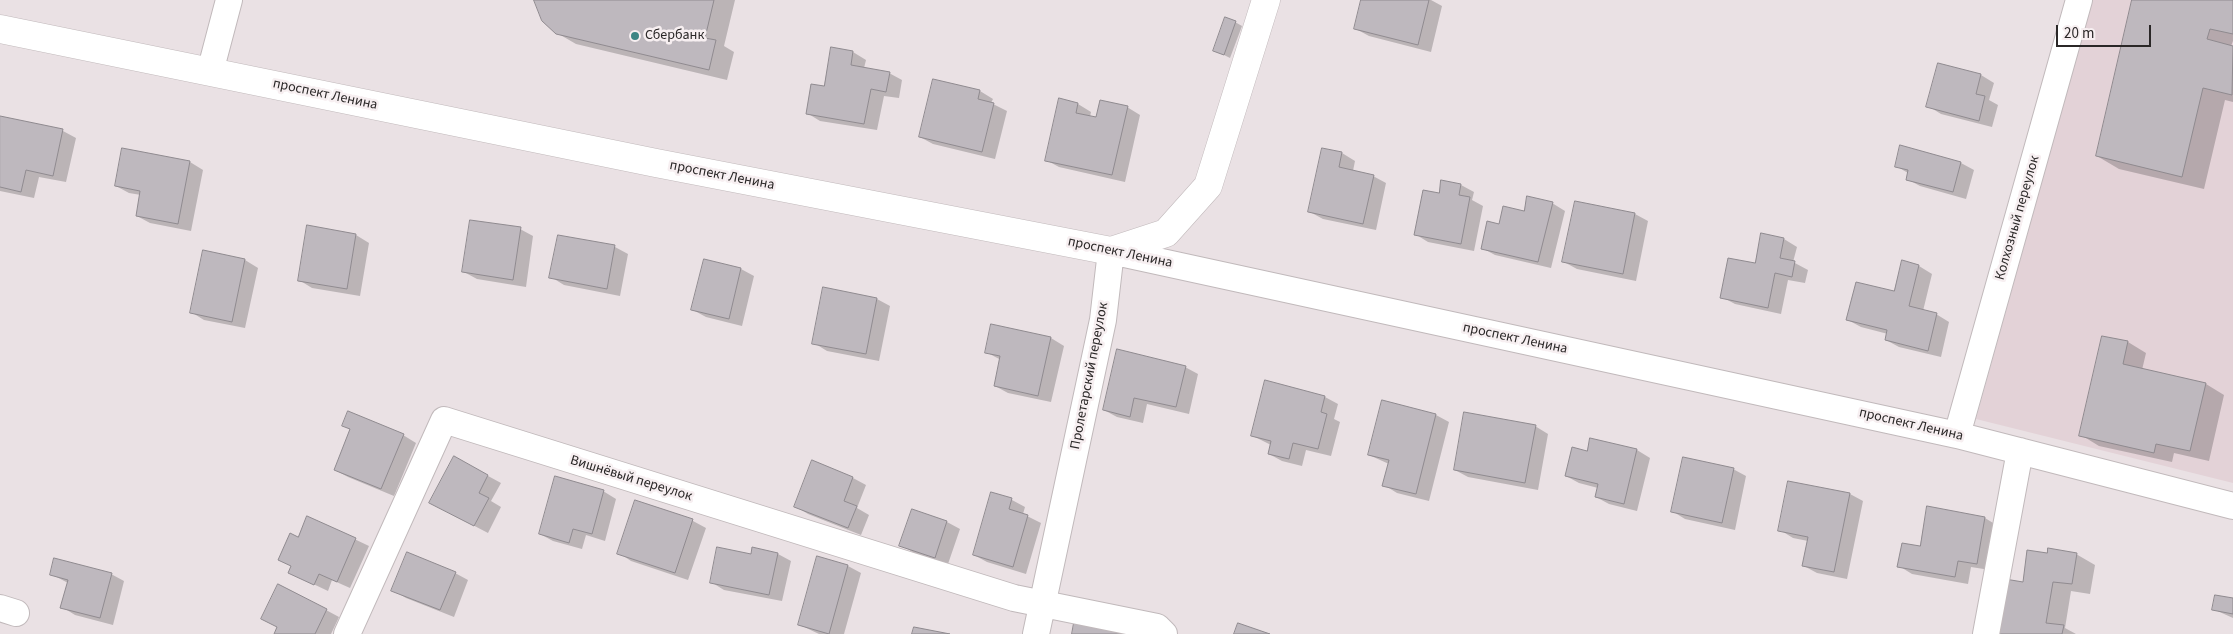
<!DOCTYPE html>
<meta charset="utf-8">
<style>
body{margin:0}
#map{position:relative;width:2233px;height:634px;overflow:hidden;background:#eae1e4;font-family:"Source Sans 3",sans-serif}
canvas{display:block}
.scale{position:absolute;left:2056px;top:25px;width:95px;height:22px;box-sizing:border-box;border:2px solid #2a2727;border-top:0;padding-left:6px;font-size:15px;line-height:18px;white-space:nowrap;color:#2a2727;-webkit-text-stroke:4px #f7eff1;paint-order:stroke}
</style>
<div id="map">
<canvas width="2233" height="634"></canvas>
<div class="scale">20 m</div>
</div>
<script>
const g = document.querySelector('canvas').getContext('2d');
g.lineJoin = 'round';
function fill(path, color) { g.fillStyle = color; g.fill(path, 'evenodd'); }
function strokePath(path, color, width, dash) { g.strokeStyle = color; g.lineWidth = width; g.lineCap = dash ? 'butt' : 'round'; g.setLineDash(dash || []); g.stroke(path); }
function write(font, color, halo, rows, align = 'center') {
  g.font = font + ' "Source Sans 3",sans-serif'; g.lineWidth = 5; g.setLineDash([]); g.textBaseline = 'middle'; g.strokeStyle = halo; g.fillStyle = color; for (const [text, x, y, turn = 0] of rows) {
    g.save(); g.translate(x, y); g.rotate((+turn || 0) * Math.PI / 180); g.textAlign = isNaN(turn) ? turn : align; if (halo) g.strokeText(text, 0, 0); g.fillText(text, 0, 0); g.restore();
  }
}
fill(new Path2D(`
 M2092,0h141v483l-257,-64z`), '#e3d2d7');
fill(new Path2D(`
 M535,0h200l-11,46 10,6 -7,28 -151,-36 -19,-11z
 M1363,0h68l11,6 -11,46 -62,-16 -13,-7z
 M2134,0h99v41l-2,5 2,1v55l-8,-2 -21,89 -85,-20 -22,-13z
 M1235,22l7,4 -12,32 -16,-8z
 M832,48l21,4 13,8 -2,8 25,5 13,7 -3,18 -15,-2 -7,34 -57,-9 -13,-8 18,-26z
 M1981,75l13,8 -5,17 9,5 -6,22 -51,-13 -13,-8z
 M980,91l13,8 -2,4 16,8 -12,48 -62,-15 -13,-7z
 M1059,100l19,4 13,8 -1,5 7,1 30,-11 13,8 -15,67 -66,-15 -13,-7z
 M0,117l63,14 13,7 -10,44 -27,-5 -5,21 -34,-7z
 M1901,147l60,16 13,7 -8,29 -46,-13 -13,-7 1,-6 -12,-7z
 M1323,149l19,4 13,8 -2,10 20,5 13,7 -10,47 -53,-11 -13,-7z
 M123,150l67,12 13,8 -12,61 -41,-8 -13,-7 4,-21 -12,-2 -13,-7z
 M1461,185l13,7 -2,8 11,6 -9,45 -46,-9 -13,-8z
 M1576,202l59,12 13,7 -12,60 -59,-12 -13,-7z
 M1552,203l13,8 -14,57 -56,-13 -13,-7 18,-23 25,-13z
 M308,227l48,8 13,8 -9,53 -48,-8 -13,-8z
 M520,229l13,7 -7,51 -49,-8 -13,-7z
 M559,236l56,11 13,7 -8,42 -56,-11 -13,-8z
 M1784,239l13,8 -4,15 15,8 -3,13 -17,-3 -7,34 -46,-10 -13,-7z
 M204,252l41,8 13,8 -13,60 -41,-8 -13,-8z
 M1902,262l17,4 13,8 -9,37 13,3 13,8 -8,35 -42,-10 -13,-7 2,-6 -27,-7 -13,-7 47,-27z
 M741,269l13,7 -12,50 -36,-9 -13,-7z
 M877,299l13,7 -11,55 -52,-10 -13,-8z
 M992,325l59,13 13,8 -13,56 -43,-9 -13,-7 6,-26 -15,-8z
 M2103,337l25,5 18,11 -4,17 64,14 18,11 -15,66 -35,-8 -2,9 -73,-16 -18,-11z
 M1185,367l13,7 -9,40 -42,-10 -4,19 -26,-6 -13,-7z
 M1266,382l59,15 13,7 -4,15 6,3 -9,34 -25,-6 -4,16 -20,-5 -13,-7 2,-9 -18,-9z
 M1436,415l13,7 -20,79 -32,-8 -13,-8 5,-21 -20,-9z
 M344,426l59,9 13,8 -22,53 -46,-19 -13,-7 16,-40z
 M1535,426l13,8 -10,56 -70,-13 -13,-7z
 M1591,439l46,11 13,8 -13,53 -28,-7 -13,-7 2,-9 -19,-5 -13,-7 21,-24z
 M455,458l46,25 -10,18 10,6 -13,26 -44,-23z
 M813,462l40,16 13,7 -9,23 12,7 -8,20 -53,-21 -13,-8z
 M1733,469l13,7 -11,54 -50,-11 -13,-8z
 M603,491l13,8 -11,42 -19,-6 -4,14 -29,-8 -13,-7z
 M992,494l20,6 13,7 -2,7 18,9 -15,51 -39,-12 -13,-7z
 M1850,494l13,7 -16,78 -30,-6 -13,-7 4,-25 -15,-3 -13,-8z
 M636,502l57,19 13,7 -18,52 -57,-19 -12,-8z
 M1928,508l57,10 13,8 -8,44 -19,-3 -3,17 -56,-10 -13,-8 22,-18z
 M912,510l35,12 13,7 -12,35 -34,-11 -13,-8z
 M308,517l61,29 -19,42 -18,-8 -4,11 -38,-18 9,-34z
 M778,554l13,7 -9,40 -58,-11 -13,-8z
 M2076,554l19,11 -5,29 -19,-3 -6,37 11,6h-78l50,-79z
 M818,558l30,8 13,7 -17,61h-25l-19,-9z
 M455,573l13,7 -14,37 -48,-19 -13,-8z
 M51,574h60l13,7 -11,44 -38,-10 -13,-8 6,-24z
 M2233,600v18l-20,-9z
 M326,610l13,7 -8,17h-56z`), '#0003');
const building = new Path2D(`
 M534,0h180l-9,38 11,2 -7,30 -153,-36 -14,-13z
 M1361,0h68l-11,45 -64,-16z
 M2132,0h101v34l-23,-5 -3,10 26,7 -1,49 -29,-7 -21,89 -86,-21z
 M1225,17l11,4 -12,34 -11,-4z
 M831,47l22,4 -2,14 39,7 -4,20 -15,-3 -7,35 -58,-10 5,-30 13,2z
 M1938,63l43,11 -5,20 9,2 -6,25 -53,-14z
 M933,79l47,11 -2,9 16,4 -12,49 -63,-15z
 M1059,98l19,5 -2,10 20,4 4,-17 28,6 -16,69 -67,-14z
 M0,116l63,13 -10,47 -27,-6 -5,22 -21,-5z
 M1900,145l61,17 -8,30 -47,-12 2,-10 -13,-3z
 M122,148l68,13 -12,63 -42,-8 4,-25 -25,-5z
 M1322,148l20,4 -3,15 35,8 -11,49 -55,-12z
 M1441,180l20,4 -2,11 11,2 -9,47 -47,-9 9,-45 16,3z
 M1527,196l26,6 -15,60 -57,-13 6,-28 12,3 4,-18 21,5z
 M1575,201l60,12 -12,61 -61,-12z
 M470,220l51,7 -8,53 -51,-8z
 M307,225l49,9 -9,55 -49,-8z
 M1761,233l23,5 -4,20 15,3 -3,16 -17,-4 -7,35 -48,-10 8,-40 27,5z
 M558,235l57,10 -8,44 -58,-11z
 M203,250l42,9 -13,63 -42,-9z
 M704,259l37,9 -12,51 -38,-9z
 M1902,260l17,5 -10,41 28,7 -9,38 -43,-11 2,-10 -41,-10 10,-38 38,9z
 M823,287l54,11 -11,56 -54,-10z
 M991,324l60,13 -13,59 -44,-10 6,-30 -15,-3z
 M2102,336l26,5 -5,23 83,19 -16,68 -34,-7 -2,9 -75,-17z
 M1117,349l69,17 -10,41 -42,-9 -4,19 -27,-7z
 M1265,380l60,16 -4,16 6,2 -9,35 -25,-6 -4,16 -21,-5 3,-13 -20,-5z
 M1382,400l54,14 -20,80 -34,-8 7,-26 -21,-5z
 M348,411l56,23 -23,55 -47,-19 16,-41 -8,-3z
 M1464,412l72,13 -11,58 -71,-13z
 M1590,438l47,11 -13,55 -29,-7 3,-13 -33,-8 7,-29 15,4z
 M454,456l34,19 -9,18 10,5 -15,28 -45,-23z
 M1683,457l51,11 -12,55 -51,-11z
 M812,460l41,17 -9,24 13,5 -9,22 -54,-21z
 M555,476l49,14 -12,44 -19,-5 -4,14 -30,-9z
 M1788,481l62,12 -16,79 -32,-6 6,-29 -30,-6z
 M991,492l21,6 -3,11 19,6 -15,52 -40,-12z
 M635,500l58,19 -18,54 -58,-19z
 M1927,506l58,11 -8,47 -19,-3 -3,16 -58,-10 5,-24 18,3z
 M912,509l35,12 -12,37 -36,-12z
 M307,516l49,22 -19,44 -18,-8 -5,11 -26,-12 3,-7 -13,-6 12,-27 8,4z
 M717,547l34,7 1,-7 26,6 -9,42 -59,-12z
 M2048,548l29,5 -5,31 -19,-2 -7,41 18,2 -2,9h-65l8,-55 18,3 4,-32 20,3z
 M407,552l49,20 -16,38 -49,-19z
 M817,556l31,9 -19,69 -31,-9z
 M54,558l58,15 -12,45 -40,-10 8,-28 -18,-5z
 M278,584l49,25 -12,25h-41l3,-7 -16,-8z
 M2215,595l18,3v16l-21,-4z
 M1074,623l59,11h-61z
 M1238,623l32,11h-36z
 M914,627l36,7h-38z`);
fill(building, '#beb8be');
strokePath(building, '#8f8a8f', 1);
const street = new Path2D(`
 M210,72l19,-72
 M1957,435l122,-435
 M0,608l16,5
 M347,634l97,-214 570,178 143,29 7,7
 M1036,634l67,-314 8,-69 846,184 276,71
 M1986,634l34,-183`);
const secondary = new Path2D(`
 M0,29l656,134 455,88 55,-18 42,-47 58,-186`);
strokePath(street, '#c1b9bb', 28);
strokePath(secondary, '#c1b9bb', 29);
strokePath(street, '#fff', 26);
strokePath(secondary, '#fff', 28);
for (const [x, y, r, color] of [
 [635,36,5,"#3c8584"]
]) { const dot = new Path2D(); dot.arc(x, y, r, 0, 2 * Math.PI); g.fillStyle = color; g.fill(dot); strokePath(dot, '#f7eff1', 2); }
write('14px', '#2a2727', '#f7eff1', [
 ["Сбербанк",645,36]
], 'left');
write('14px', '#2a2727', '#f7eff1', [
 ["проспект Ленина",325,95,12],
 ["проспект Ленина",722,176,11],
 ["Колхозный переулок",2018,218,-74],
 ["проспект Ленина",1120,253,12],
 ["проспект Ленина",1515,339,12],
 ["Пролетарский переулок",1090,376,-79],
 ["проспект Ленина",1911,425,13],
 ["Вишнёвый переулок",631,479,17]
]);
</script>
